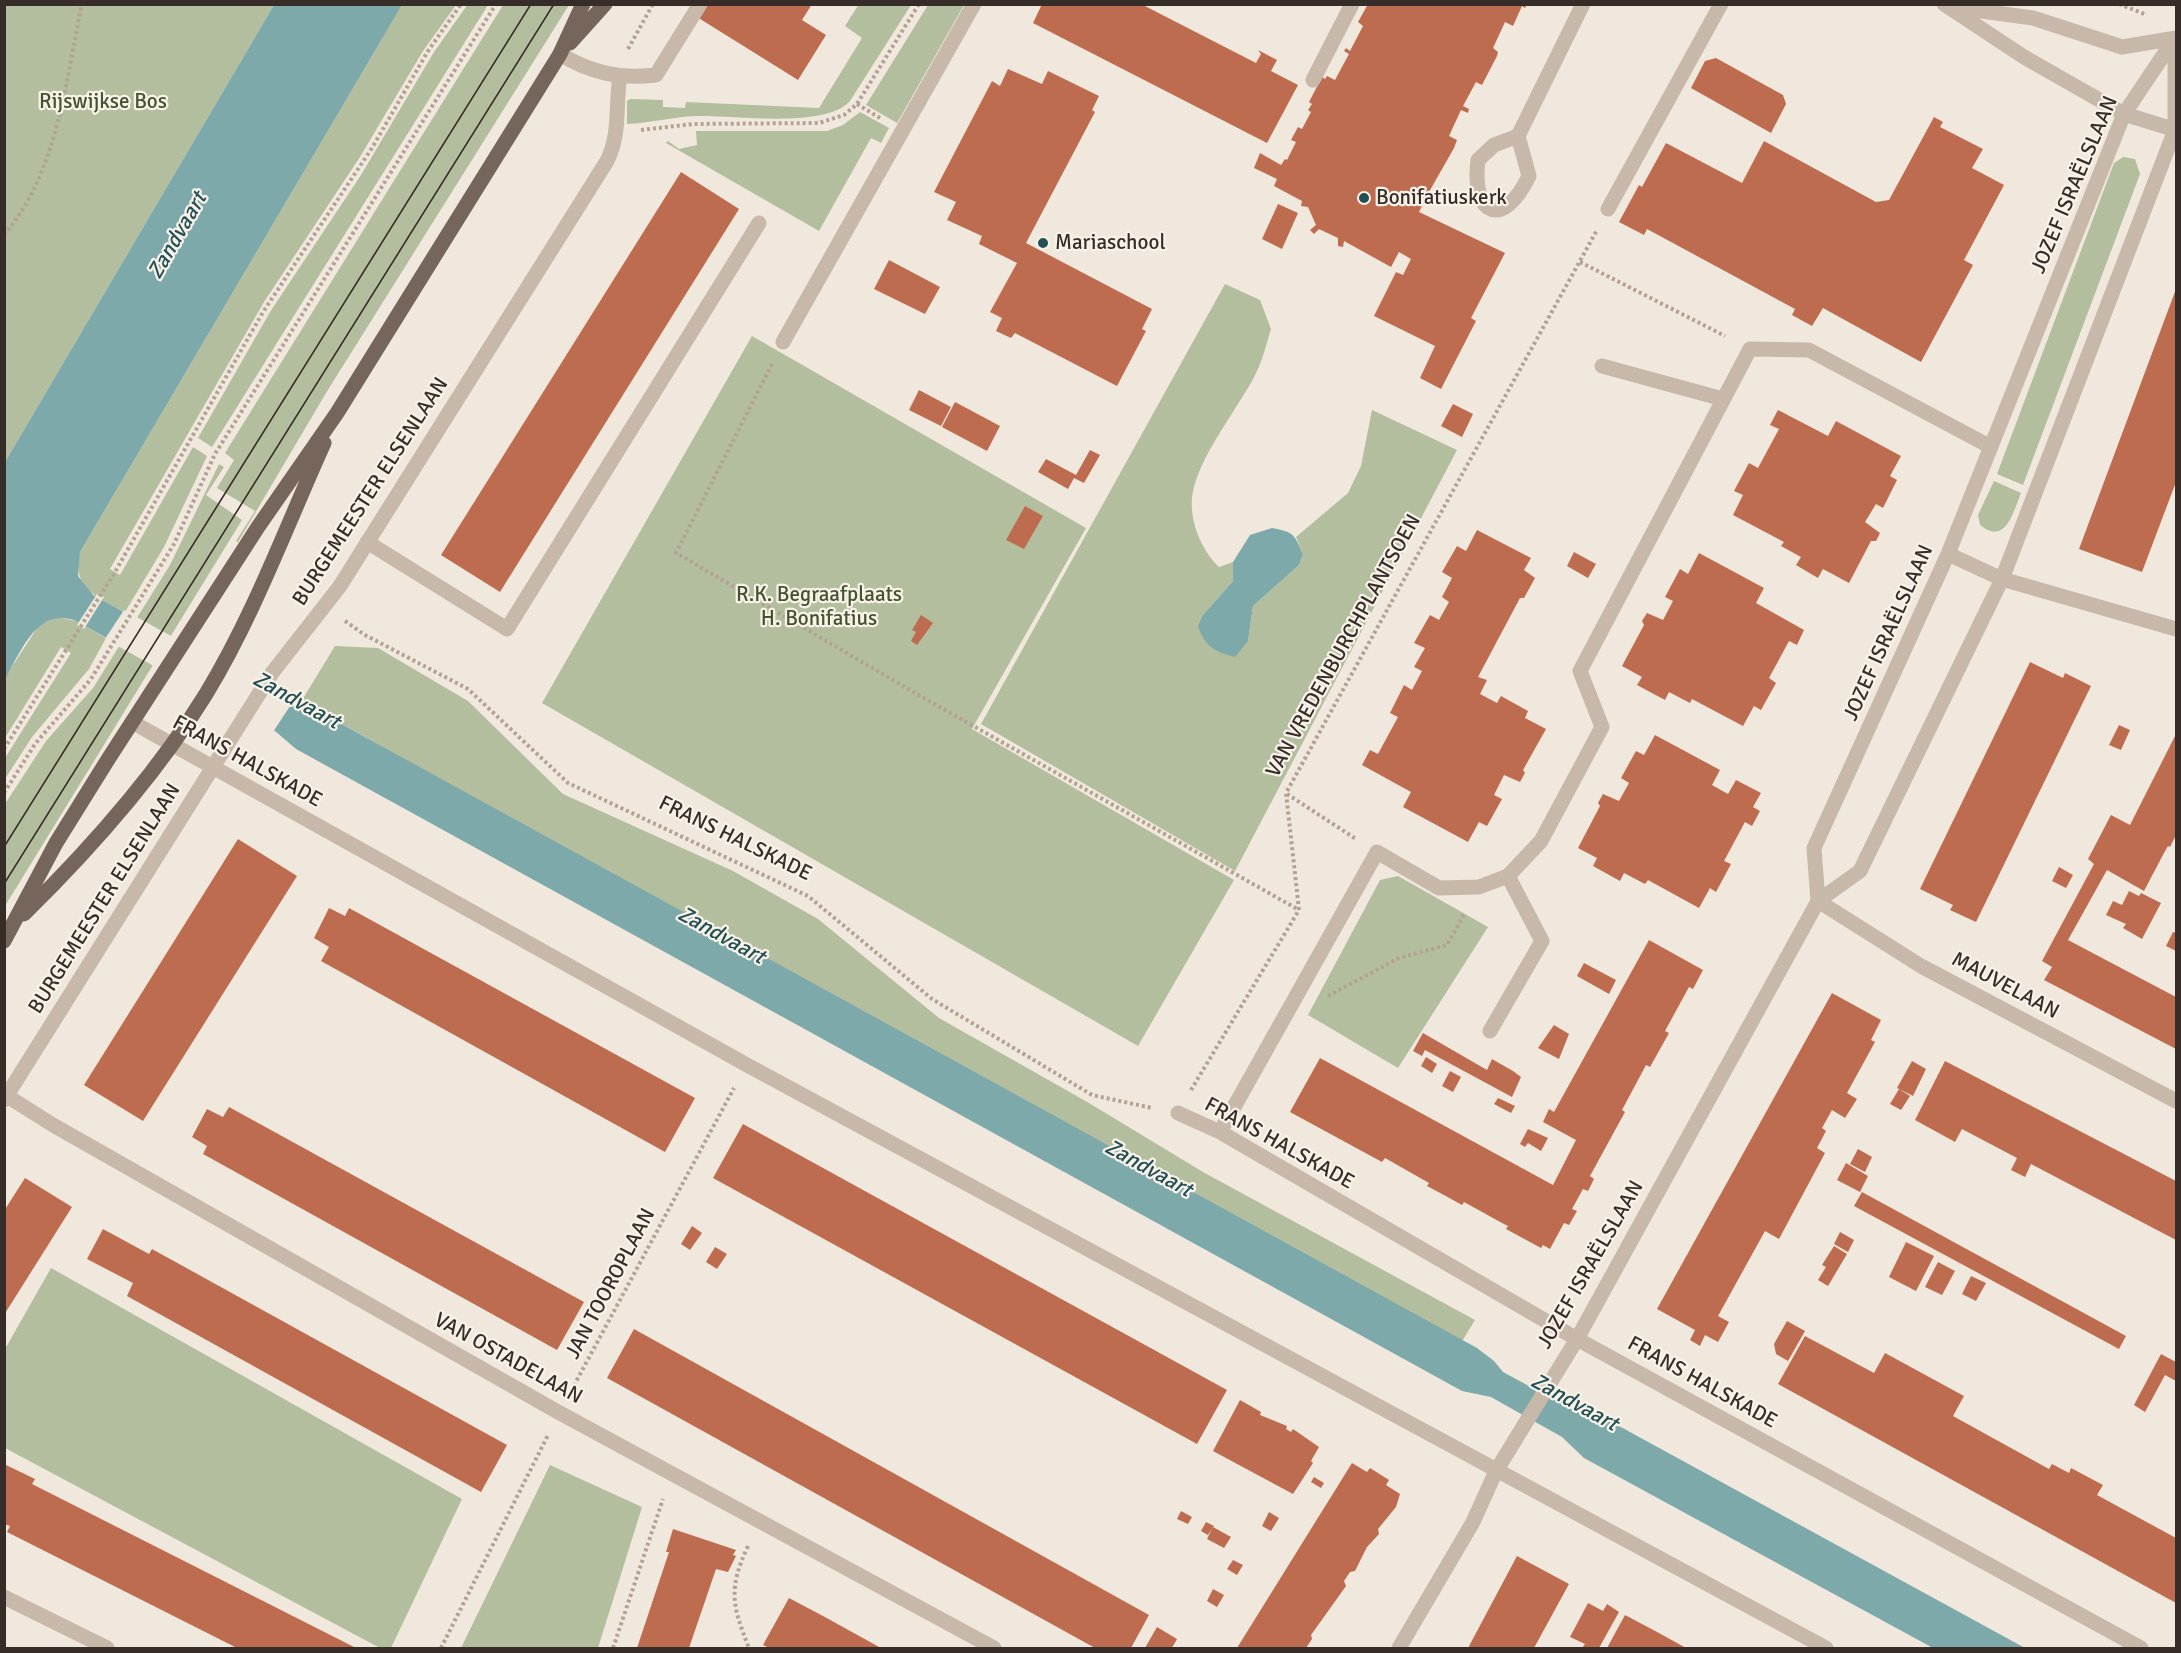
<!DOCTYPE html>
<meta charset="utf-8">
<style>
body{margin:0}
#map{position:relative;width:2181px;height:1653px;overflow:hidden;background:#f0e8dd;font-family:Signika,sans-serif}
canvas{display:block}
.frame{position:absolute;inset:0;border:6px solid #362d29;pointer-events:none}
</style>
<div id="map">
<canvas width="2181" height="1653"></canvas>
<div class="frame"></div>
</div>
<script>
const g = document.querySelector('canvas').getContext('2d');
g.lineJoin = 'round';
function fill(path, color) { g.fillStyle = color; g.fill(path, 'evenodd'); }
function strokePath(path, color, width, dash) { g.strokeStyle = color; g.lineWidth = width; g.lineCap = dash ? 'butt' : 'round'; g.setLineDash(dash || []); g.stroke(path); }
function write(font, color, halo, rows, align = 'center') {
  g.font = font + ' Signika,sans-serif'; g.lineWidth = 4.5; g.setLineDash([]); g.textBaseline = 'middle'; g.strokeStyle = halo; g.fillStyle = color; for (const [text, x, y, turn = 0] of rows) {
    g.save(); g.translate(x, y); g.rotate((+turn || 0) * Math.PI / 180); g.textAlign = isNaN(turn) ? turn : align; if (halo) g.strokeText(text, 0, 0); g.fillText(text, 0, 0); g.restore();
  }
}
fill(new Path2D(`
 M468,4l20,1 -276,442 -14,-9 72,-126 91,-137 73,-123z
 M859,4l52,1 -61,96c-24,28 -118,14 -154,15 -23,1 -46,7 -69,8v-23l3,-2 33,1v7l22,1 1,-6 133,6 43,-70 -17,-12z
 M4,5h270l-269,457h-1z
 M402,5h54l-33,46 -63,106 -96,145 -154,267 10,6 73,-128 14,9 -43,91 -39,65c-28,-15 -54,-23 -45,-60z
 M503,5h66l-243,388 -88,149 -2,-1 19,-30 -38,-23 17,-28 -9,-7z
 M928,5h36l-67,118 -31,-18z
 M860,112l29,16 -8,15 -10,-5 -52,93 -153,-88 2,-2 11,8 18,-4 -1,-14h131l16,-6z
 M2123,157l12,2 5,15 -117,311 -26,-11 117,-311z
 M1225,284l35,16 11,29c-5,16 -9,34 -17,48 -18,34 -50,73 -60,110 -8,27 6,62 25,80l14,-5v19l-30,34 45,26 5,-35 46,-41 4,-11 -7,-17 52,-44 13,-27 11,-56 85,40 -222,421 -254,-147z
 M752,336l334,192 -114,201 262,151 -96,166 -596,-343z
 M219,464l5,3 -18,28 36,25 -237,386v-102l41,-63 47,-53 77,-123z
 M1994,481l27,12c-8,19 -15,53 -41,32l-2,-10z
 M57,617l19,4 30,17 -17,31 -57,68 -27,42v-21l66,-105 -10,-6 -56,91 -1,-59 35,-54z
 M335,646l43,2 90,53 95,93 170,77 85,48 121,99 150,85 114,69 272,148 -14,23 -795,-435 -306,-174 -43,-23 -18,-6z
 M1398,876l90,51 -90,141 -90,-53 72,-135z
 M51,1268l411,231 -71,149h-11l-375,-200v-99z
 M550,1465l92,42 -44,141h-137z`), '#b3be9e');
fill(new Path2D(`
 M274,5h128l-322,547 -2,24 15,19 199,109 33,11 1152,633 17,13 9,11 74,40 31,8 417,228h-92l-349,-190 -22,-21 -71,-40 -29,-6 -1166,-642 -21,-18 -199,-110c-39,-15 -55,31 -71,58v-217z
 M1272,528c22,4 22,6 31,26l-4,11 -46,41 -5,35 -13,16c-20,-5 -30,-10 -37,-31l5,-11 30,-34v-19l17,-27z`), '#7ea9ab');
fill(new Path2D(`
 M97,594l7,3 -20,32 -7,-4z
 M124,610l168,93 -19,29 -168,-93z`), '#f0e8dd');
fill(new Path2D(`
 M705,4h107l-10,16 24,15 -28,45 -101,-63z
 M1042,4h99l115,59 5,-9 -3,-4 19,10 -6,11 27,14 -31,58 -234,-120z
 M1368,4h159l-2,4 -3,-2 -9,20 -8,-4 -12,26 5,4 -1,4 -15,29 -6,-3 -13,24 6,3 -1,4 -7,-3 -12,26 8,4 -3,8 -25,44 5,2 -6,12 -5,-2 -4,8 86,41 -34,65 5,3 -35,68 -21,-11 15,-32 -61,-30 22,-44 7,3 8,-16 -12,-7 -8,15 -47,-26 -1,6 -5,-1v-8l-19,-9 -5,5 -4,-4 6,-5 -8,-18 -7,-1 1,-5 -28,-15 3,-7 -23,-11 6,-15 21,12 4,-6 2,1 9,-18 -5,-2 7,-13 4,2 9,-17 -3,-2 4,-6 -3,-2 13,-25 3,2 2,-3 8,4 14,-26 -5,-3 2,-3 4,3 13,-25 -5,-4z
 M1716,58l67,37 3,9 -15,29 -80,-45 14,-27z
 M1008,69l34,15 6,-13 51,25 -7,14 3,2 -69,131 126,66 -10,20 4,2 -29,55 -102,-53 -4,5 -15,-7 6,-13 -12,-6 27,-49 -38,-19 3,-8 -35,-16 9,-18 -22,-10 58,-111 8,5z
 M1934,117l9,5 -3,5 43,22 -11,19 32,17 -40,75 9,5 -52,97 -98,-54 -11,18 -20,-11 3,-6 -148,-80 -3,6 -25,-13 20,-37 3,2 24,-44 76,40 22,-42 112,61 13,-2z
 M681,172l58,37 -239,383 -59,-37z
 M1278,204l20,9 -16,36 -20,-10z
 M889,260l51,27 -15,27 -51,-25z
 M2176,289v193l-34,90 -63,-23z
 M919,390l32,17 -10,19 -32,-16z
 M955,402l45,24 -13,25 -45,-24z
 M1453,404l20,10 -11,23 -21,-11z
 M1778,410l50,26 8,-15 65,35 -11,20 7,4 -14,28 -7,-4 -11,18 15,11 -4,8h-5l-22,42 -26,-14 -5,9 -22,-13 5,-8 -20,-11 3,-4 -51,-27 10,-20 -9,-4 15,-28 9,5 21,-39 -9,-4z
 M1090,450l10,5 -16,28 -10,-5 -6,11 -30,-17 8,-13 30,16z
 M1025,506l18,10 -19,33 -18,-9z
 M1477,530l54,28 -7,12 11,8 -11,20h-4l-42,79 9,3 -7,14 17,9 4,-7 27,15 -3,7 21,11 -23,41 2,3 -5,9 -16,-7 -10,20 8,4 -15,27 -8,-4 -11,20 -65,-35 8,-15 -49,-27 8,-15 8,4 20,-37 -8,-4 14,-28 8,5 10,-19 -8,-4 11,-19 -11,-5 16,-28 9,5 10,-18 -7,-5 10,-19 -10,-6 15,-26 9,5z
 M1574,552l22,12 -8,14 -21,-12z
 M1699,553l65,35 -8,15 48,27 -7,15 -8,-4 -20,37 7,5 -15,27 -7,-4 -11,20 -51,-27 -2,4 -21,-11 -4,8 -28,-15 5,-8 -20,-11 22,-41 -2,-4 5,-8 16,7 10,-19 -8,-4 15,-28 8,5z
 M921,615l12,8 -16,22 -6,-4 5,-9 -4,-2z
 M2030,662l33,16 2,-5 26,13 -115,236 -26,-12 3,-5 -33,-16z
 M2119,725l11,5 -9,20 -12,-5z
 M2176,734v101l-6,12 -2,-1 -4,7 -20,38 -37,-21 -39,70 108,57v52l-132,-69 8,-13 -10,-6 52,-97 -6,-5 23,-44 19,10z
 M1655,735l65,35 -8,15 16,9 8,-14 25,13 -8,14 7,4 -8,15 -7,-4 -21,39 7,3 -15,28 -6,-4 -11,20 -51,-28 -3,4 -21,-11 -4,8 -27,-15 4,-8 -19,-10 22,-42 -2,-3 5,-9 16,7 10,-18 -8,-5 15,-27 8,4z
 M238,839l59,37 -154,245 -59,-36z
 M2059,867l14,8 -7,13 -14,-7z
 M2129,891l10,5 2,-3 20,10 -19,36 -19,-11 3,-4 -20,-9 7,-14 9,4z
 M329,908l16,8 4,-8 346,190 -30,54 -344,-191 8,-14 -15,-9z
 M2173,932l3,1v18l-10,-5z
 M1649,940l54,30 -10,19 -4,-2 -24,44 4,2 -19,34 -4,-2 -24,45 3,2 -35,64 4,3 -6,12 -5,-2 -11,20 5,2 -8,14 -5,-2 -14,26 -7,-4 -2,3 -35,-19 2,-3 -6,-3 -38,-21 -2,3 -18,-10 -17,-9 2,-3 -44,-25 -3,4 -92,-50 30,-54 233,127 23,-45 -33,-18 6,-13 5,3z
 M1584,963l32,17 -7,14 -32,-18z
 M1832,993l49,27 -10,20 4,2 -28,51 10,6 -12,19 -13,-8 -10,18 4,3 -9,17 8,5 -46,86 -14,-8 -47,85 11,6 -11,20 -13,-7 -5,11 -10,-6 5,-10 -38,-21z
 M1554,1025l15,9 -10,25 -21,-11z
 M1423,1033l64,37 5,-11 21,12 8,6 -9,20 -87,-47 -3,6 -9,-5z
 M1426,1057l11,7 -5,9 -11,-7z
 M1912,1061l14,8 -13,27 -16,-8z
 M1945,1061l231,120v59l-145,-76 -6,13 -14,-7 6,-12 -55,-29 -7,13 -40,-22z
 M1450,1071l11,6 -8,15 -11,-6z
 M1899,1089l11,7 -9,14 -11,-6z
 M1498,1098l17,8 -4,7 -17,-9z
 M229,1107l355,195 -27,48 -354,-196 4,-8 -15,-9 15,-28 16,8z
 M743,1124l484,266 -30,54 -484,-266z
 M1528,1129l20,9 -7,13 -13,-8 -3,4 -5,-3z
 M1858,1149l14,8 -7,15 -15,-8z
 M1846,1163l22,13 -8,16 -23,-12z
 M25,1178l47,29 -68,108v-104z
 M1862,1192l264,144 -7,13 -265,-143z
 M692,1226l10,7 -12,17 -9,-6z
 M103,1229l46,25 3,-5 355,196 -26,47 -354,-196 6,-13 -46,-24z
 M1840,1232l14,8 -6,12 -14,-8z
 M1906,1242l28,14 -18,35 -27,-14z
 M1834,1246l13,8 -19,32 -10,-6 8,-13 -4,-2z
 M715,1247l12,7 -10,15 -11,-7z
 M1938,1262l17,9 -13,24 -17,-8z
 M1971,1276l15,7 -10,18 -14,-7z
 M1787,1321l18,10 -17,30 -12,-7 -2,-10z
 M634,1329l515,286 -18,33h-36l-488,-270z
 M1805,1336l69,37 11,-20 79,43 -11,20 96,53 3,-5 17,9 2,-5 32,17 -6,10 79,43v65l-398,-219z
 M2161,1354l15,8v19l-11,-6 -20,37 -11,-7z
 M1240,1400l21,12 -1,3 27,11 -1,3 5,3 2,-3 26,18 -8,14 2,2 -20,31 -80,-43z
 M1352,1463l15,9 3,-4 19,12 -3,5 14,9 -4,13 -18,22 1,5 -12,13 -12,24 -5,1 -6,9 2,5 -35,49 1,4 -6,9h-69z
 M4,1464l31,15 -3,5 324,164h-119l-230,-116 3,-6 -6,-2z
 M1314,1477l10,6 -3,5 -10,-6z
 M1181,1511l11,6 -4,7 -11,-5z
 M1269,1512l10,6 -8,13 -9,-5z
 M1206,1522l8,4 -6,9 -7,-4z
 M1213,1527l18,10 -7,11 -17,-9z
 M673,1529l63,21 -3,5 3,1 -8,16 -12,-3 -27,79h-52l32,-96h-3z
 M1517,1556l52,28 -35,64h-66z
 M1233,1560l10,5 -6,10 -10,-6z
 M1213,1589l11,6 -7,12 -10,-6z
 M789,1598l34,18 58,32h-112l-6,-3z
 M1588,1603l15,8 4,-7 12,8 -20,36h-17l3,-4 -15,-7z
 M1625,1615l34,18 27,15h-79z
 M1157,1627l20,12 -5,9h-27z`), '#bd6c4f');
strokePath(new Path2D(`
 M2119,4l28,11
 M628,49l25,-45
 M857,104l23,14
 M641,130l52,-6 126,-1 25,-8 13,-11 62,-100
 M4,235c54,-63 61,-152 78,-231
 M1580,262l145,74
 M772,364l-96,189 239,140 384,217
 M345,621l20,14 103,54 100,94 240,113 124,103 160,96 60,13
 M4,749l111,-177 148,-260 109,-164 56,-97 33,-47
 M4,793l31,-49 56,-65 40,-65 43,-70 41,-90 281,-450
 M1287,794l69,45
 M1328,996l71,-38 48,-13 18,-32
 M1191,1090l108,-180 -13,-117 311,-563
 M571,1391l163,-303
 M748,1546c-20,43 -16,59 1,102
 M441,1648l107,-213
 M613,1648l50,-149`), '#b3a294', 4, [3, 3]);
strokePath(new Path2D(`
 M1944,4l80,53 100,57 52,16
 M1952,7l81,11 89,29 54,-9
 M560,54c31,19 59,25 96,21l44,-71
 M1313,80l39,-76
 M1518,136l11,40c-26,54 -58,40 -51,-16l16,-15 24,-9 65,-132
 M1608,209l113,-205
 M783,342l191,-338
 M1602,366l121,33
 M367,542l140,87 252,-406
 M1948,554l54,25 174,50
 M132,722l615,343 1079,583
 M1818,901l-4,-53 134,-294 176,-440 51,-76
 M1818,901l103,65 255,135
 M1490,1031l52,-90 -34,-65
 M7,1096l46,29 505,287 436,236
 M4,1100l268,-427 68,-87 267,-425c14,-28 8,-56 13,-85
 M1178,1113l42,19 357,207 564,309
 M1220,1132l157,-280 62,36 40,-1 29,-11 33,-35 61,-114 -22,-56 170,-322 59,1 182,97
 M4,1597l103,51
 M1399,1648l74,-126 23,-51 81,-132 241,-438 42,-30 142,-292 173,-449v-92`), '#c8b8aa', 15);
strokePath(new Path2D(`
 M570,43l35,-39
 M24,914c67,-66 132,-139 182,-220 48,-79 80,-167 118,-251
 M4,941l52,-98 51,-82 151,-234 79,-114 223,-359 23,-50`), '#76655b', 15);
strokePath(new Path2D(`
 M4,847l527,-843
 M4,884l550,-880`), '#362d29', 1.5);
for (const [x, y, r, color] of [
 [1364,198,6,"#225054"],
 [1043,243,6,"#225054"]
]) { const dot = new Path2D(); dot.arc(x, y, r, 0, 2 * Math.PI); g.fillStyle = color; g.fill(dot); strokePath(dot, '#f8f2e9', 2); }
write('21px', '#45522f', '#f8f2e9', [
 ["Rijswijkse Bos",103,102],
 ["R.K. Begraafplaats",819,595],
 ["H. Bonifatius",819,619]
]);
write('21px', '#362d29', '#f8f2e9', [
 ["JOZEF ISRAËLSLAAN",2075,185,-67],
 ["BURGEMEESTER ELSENLAAN",371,492,-57],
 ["JOZEF ISRAËLSLAAN",1889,633,-66],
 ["VAN VREDENBURCHPLANTSOEN",1344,646,-61],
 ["FRANS HALSKADE",247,762,29],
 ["FRANS HALSKADE",735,839,26],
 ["BURGEMEESTER ELSENLAAN",105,899,-58],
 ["MAUVELAAN",2005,986,28],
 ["FRANS HALSKADE",1279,1144,29],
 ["JOZEF ISRAËLSLAAN",1591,1265,-60],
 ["JAN TOOROPLAAN",611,1284,-62],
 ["VAN OSTADELAAN",508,1359,29],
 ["FRANS HALSKADE",1702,1383,29]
]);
write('21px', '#362d29', '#f8f2e9', [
 ["Bonifatiuskerk",1376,198],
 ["Mariaschool",1055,243]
], 'left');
write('italic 22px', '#225054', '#f8f2e9', [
 ["Zandvaart",178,236,-60],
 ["Zandvaart",296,701,29],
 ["Zandvaart",721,936,29],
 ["Zandvaart",1148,1169,29],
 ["Zandvaart",1574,1403,29]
]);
</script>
